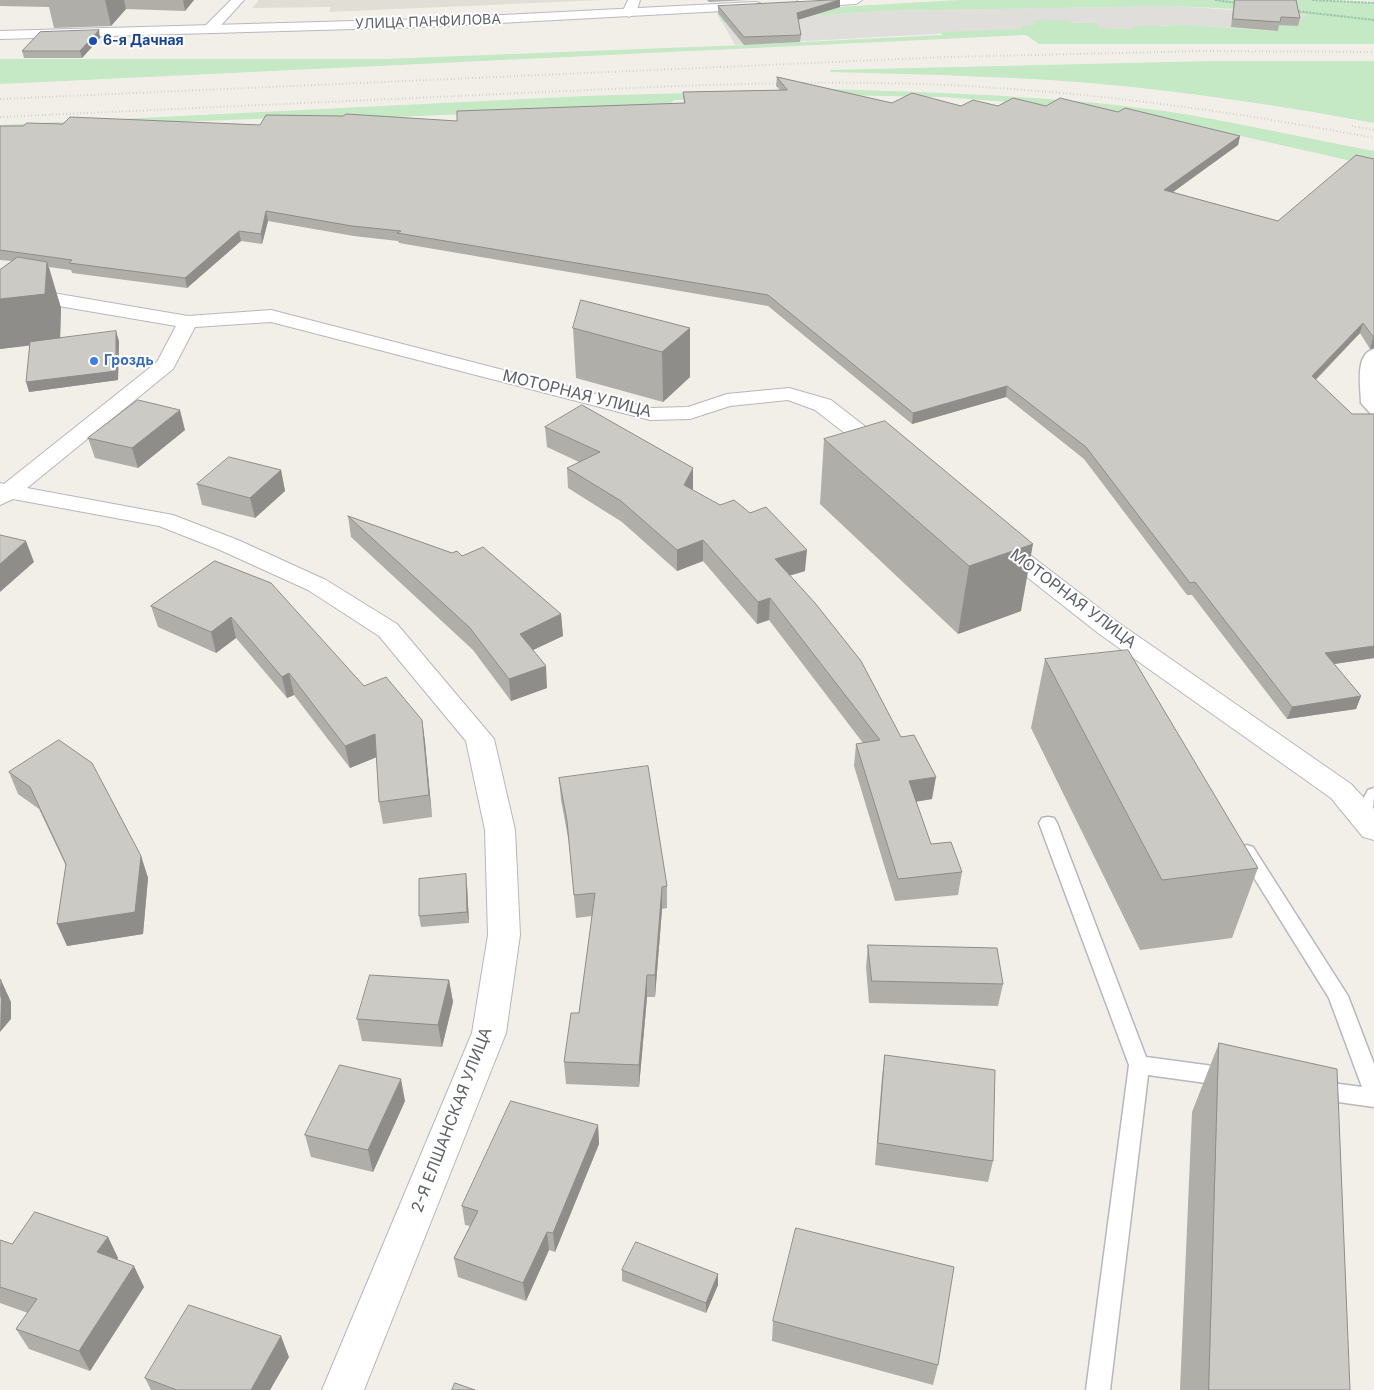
<!DOCTYPE html>
<meta charset="utf-8">
<style>
body{margin:0}
canvas{display:block;background:#f1efe8}
</style>
<canvas width="1374" height="1390"></canvas>
<script>
const g = document.querySelector('canvas').getContext('2d');
g.lineJoin = 'round';
function fill(path, color) { g.fillStyle = color; g.fill(path, 'evenodd'); }
function strokePath(path, color, width, dash) { g.strokeStyle = color; g.lineWidth = width; g.lineCap = dash ? 'butt' : 'round'; g.setLineDash(dash || []); g.stroke(path); }
function write(font, color, halo, rows, align = 'center') {
  g.font = font + ' Inter,sans-serif'; g.lineWidth = 4; g.setLineDash([]); g.textBaseline = 'middle'; g.strokeStyle = halo; g.fillStyle = color; for (const [text, x, y, turn = 0] of rows) {
    g.save(); g.translate(x, y); g.rotate((+turn || 0) * Math.PI / 180); g.textAlign = isNaN(turn) ? turn : align; if (halo) g.strokeText(text, 0, 0); g.fillText(text, 0, 0); g.restore();
  }
}
fill(new Path2D(`
 M1174,6l136,9 -32,16 -90,-6h-29l1,2 -27,2 -33,-1 -3,-5 -65,-1 3,3 -12,4 -288,16 -13,-23 158,-11z`), '#e0deda');
fill(new Path2D(`
 M259,0h344l-274,12 2,-5 -79,1z`), '#e1ded6');
fill(new Path2D(`
 M959,0h353l62,3v41h-335l-13,-9 -1026,49v-25h384l360,-14 198,-10 -1,-3 81,-3 -1,-3 14,-1 -4,-4 38,-1 3,3h25l3,5 33,1v-3l55,-1 90,6 1,-6 18,-4 12,-6 -73,-6 -62,-3 -294,5 -158,11 -5,-8z
 M1214,61h160v62c-83,-16 -167,-28 -251,-37 -97,-10 -195,-11 -292,-14l-1,-2z
 M829,89c119,4 238,7 355,25 64,11 127,25 190,37v15l-204,-46 -111,-14 -116,-9 -113,-2 -156,5 -6,6 -325,13 -61,-1 -165,6 -39,-2 -78,6v-3l585,-29z`), '#c5e8c5');
const lane = new Path2D(`
 M1374,349v65l-4,-1 -9,-10c0,-16 -7,-49 13,-54z
 M1374,788c0,12 0,22 -5,32l-6,2 -6,-2 -3,-4 14,-26z
 M1048,817l6,1 3,5 89,234 82,11 7,3 3,6 -3,6 -7,3 -80,-11 -38,315h-24l43,-325 -90,-242 3,-5z
 M1247,845l6,2 95,149 26,68v43l-57,-8 -7,-3 -4,-6 4,-6 7,-3 45,6 -33,-89 -91,-146 3,-5z`);
const street = new Path2D(`
 M231,0h13l-30,33h-10l-2,-3 2,-3z
 M628,0h12l-4,13 -7,4 -7,-4z
 M0,284l188,32 83,-6 379,98 38,-1 39,-13 62,-6 42,12 62,48 3,5 -3,5 -8,2 -8,-2 -62,-48 -27,-10 -58,6 -40,13 -40,1 -379,-98 -76,5 -22,42 -146,119 146,27 65,25 88,40 71,44 97,115 21,91 5,105 -14,98 -142,357h-42l150,-357 16,-98 -3,-105 -19,-89 -87,-105 -71,-46 -88,-40 -61,-24 -146,-27 -13,6v-22l4,1 153,-122 19,-36 -176,-30z
 M999,536l9,2 108,83 235,163 23,25v31l-11,-3 -32,-39 -233,-165 -108,-85 -3,-5 3,-5z`);
const secondary = new Path2D(`
 M798,0h64l-6,4 -53,3 -5,-1 -1,-3z
 M755,2l5,1 2,3 -2,3 -335,18 -425,12v-8l425,-12z`);
strokePath(lane, '#b5b8bc', 3);
strokePath(street, '#b5b8bc', 2);
strokePath(secondary, '#b6babf', 2);
strokePath(new Path2D(`
 M1215,0l22,3
 M1312,0l62,3
 M1295,11l79,9`), '#9cc7a9', 2, [2.5, 1]);
fill(lane, '#fff');
fill(street, '#fff');
fill(secondary, '#fff');
strokePath(new Path2D(`
 M0,99l946,-42 257,-6 171,1
 M0,117l675,-31c90,-3 181,-5 272,-1 144,7 286,26 427,53
 M1352,126l22,4`), '#b6b7b8', 2, [0.5, 3]);
fill(new Path2D(`
 M0,0h194l-9,11 -59,-2 -15,17 -57,2 -5,-21 -49,-1z
 M707,0h41l-39,2z
 M1234,0h62l4,18 -2,8 -19,-1 -1,6 -47,-4z
 M718,6l122,1 -42,13 3,15 -1,7 -56,3 -26,-32z
 M100,38l-18,20h-58l-2,-7z
 M777,77l115,26 69,3h85l72,6 122,24 -2,9 -65,47 105,29 96,-62v189l-4,1 -10,-16 -44,47 36,34h22v244l-40,6 27,32 -5,13 -69,10 -95,-124h-5l-103,-136 -78,-62 -94,27 -144,-118 -369,-63 -1,-2 -44,-5 -86,-15 -6,23 -21,-3 -54,47 -115,-15 -1,-3 -22,-3 12,41 -1,30 59,3 -1,39 -89,12v-47l-29,4v-79l12,-9 -12,-1v-134h23l40,-2 197,1 197,-4 227,-18 -1,-11 97,-2 -4,-4z
 M573,328h117v49l-27,25 -87,-24z
 M545,427l148,62 -1,1 113,81 -16,5 143,223 -16,3 15,42 31,28 -4,23 -63,6 -41,-135 2,-22 7,-1 -94,-123 -12,4 -54,-63 -26,10 -55,-49 -54,-34 -1,-20 12,-6 -32,-15z
 M185,430l-47,38 -43,-10 -7,-20z
 M824,439l197,172 -63,23 -138,-130z
 M281,470l4,21 -30,27 -53,-13 -5,-21z
 M348,516l104,37 10,3 99,58 2,22 -30,14 14,38 -36,13 -38,-51 -122,-113z
 M215,561l149,125 58,34 3,22 7,75 -49,7 -4,-22 -2,-45 -27,11 -56,-73 -7,3 -51,-60 -20,15 -58,-26 -7,-21z
 M1045,659l213,209 -26,70 -92,12 -109,-222z
 M9,772l132,84 7,22 -5,56 -76,12 -1,-80 -27,-57 -21,-15z
 M559,778l108,108v22l-5,1 -7,88h-8l-8,90 -73,-3 -2,-22 15,-49 13,-97 -16,2 -7,-75 -8,-43z
 M467,885l2,38 -48,4 -2,-11z
 M868,945l135,39 -5,22 -129,-3 -3,-36z
 M449,980l4,22 -11,45 -80,-6 -5,-22z
 M1219,1043l131,347h-170l12,-278z
 M885,1055l108,106 -5,21 -113,-17 7,-88z
 M405,1101l-32,71 -62,-15 -6,-22z
 M598,1125l1,19 -44,108 -6,-2 -23,51 -68,-24 -4,-19 16,-32 -5,-1 -3,-19z
 M108,1237l10,21 -1,1 27,28 -54,84 -61,-22 -13,-20 12,-16 -28,-10v-63l12,4z
 M622,1270l96,4v11l-12,28 -84,-32z
 M773,1321l165,44 -5,20 -161,-44z
 M289,1357l-19,33h-119l-6,-12z`), '#afaea9');
fill(new Path2D(`
 M105,0h19l2,9 -15,17z
 M183,0h11l-9,11z
 M839,0h1v7l-43,13v-7z
 M99,30l1,8 -18,20 -2,-7z
 M1240,136l-2,9 -76,55 2,-10z
 M266,211l2,10 -6,23 -1,-10z
 M239,231l2,10 -54,47 -2,-10z
 M47,262l14,46 -1,34 -60,7v-50z
 M1363,323l-3,10 -52,54 4,-11z
 M690,328v49l-27,25 -1,-50z
 M116,331l3,10 -1,39 -89,12 -3,-10z
 M1373,338h1v10l-4,1z
 M1007,386l-1,11 -94,27 1,-11z
 M180,410l5,20 -47,38 -6,-20z
 M693,468v21l-9,16v-20z
 M281,470l4,21 -30,27 -5,-20z
 M703,540v21l-26,10v-21z
 M26,541l8,21 -34,30v-28z
 M1033,544l-12,67 -63,23 11,-68z
 M807,550l-2,21 -31,9 1,-21z
 M770,598l-1,22 -12,4 1,-22z
 M561,614l2,22 -41,19 -2,-21z
 M231,617l5,21 -20,15 -5,-21z
 M1374,646v12l-53,8 4,-13z
 M546,666l1,22 -36,13 -2,-22z
 M289,673l5,22 -7,3 -5,-21z
 M1361,696l-5,13 -69,10 5,-12z
 M422,720l3,22 7,75 -3,-22z
 M375,734l4,22 -29,12 -5,-22z
 M936,777l-4,22 -26,4 3,-22z
 M141,856l7,22 -5,56 -76,12 -10,-22z
 M466,874l1,11 2,38 -2,-11z
 M662,887v22l-7,88v-22z
 M647,975v22l-8,90v-22z
 M1,980l10,22v17l-11,13z
 M449,980l4,22 -11,45 -4,-22z
 M401,1079l4,22 -32,71 -5,-22z
 M598,1125l1,19 -44,108 -2,-19z
 M547,1232l2,18 -23,51 -3,-18z
 M108,1237l10,21 -10,15 -11,-21z
 M134,1266l10,21 -54,84 -11,-20z
 M718,1274v11l-12,28v-10z
 M281,1336l8,21 -19,33h-19z`), '#8f8d8a');
const building = new Path2D(`
 M830,0h9l-42,13 4,22 -57,2 -26,-31z
 M1235,0h61l4,18 -19,-1 -1,5 -47,-3z
 M99,30l-19,21h-58l18,-19z
 M777,77l115,26 20,-10 49,13 12,-6 25,6 15,-8 33,8 14,-8 58,14 7,-4 115,28 -76,54 114,31 78,-66 18,4v179l-11,-15 -51,53 40,38h22v232l-49,7 36,43 -69,11 -97,-125 -5,1 -104,-136 -79,-61 -94,27 -145,-118 -371,-62 4,-2 -49,-5 -86,-15 -5,23 -22,-3 -54,47 -116,-15 3,-3 -72,-10v-124h23l4,-3 36,1 7,-7 190,8 6,-10 77,1 3,-2 111,7v-10l228,-8 -2,-11 104,-2z
 M18,257l29,5 -2,32 -45,5v-29z
 M581,300l109,28 -28,24 -89,-24z
 M116,331v40l-90,11 4,-40z
 M138,400l42,10 -48,38 -44,-10z
 M582,405l111,63 -9,17 36,20 14,-5 16,13 16,-6 41,43 -32,9 40,44 46,58 40,76 13,-2 22,42 -27,4 22,63 20,-2 11,30 -64,7 -42,-135 24,-4 -110,-142 -12,4 -55,-62 -26,10 -56,-49 -54,-33 33,-16 -55,-25z
 M885,421l148,123 -64,22 -145,-127z
 M229,457l52,13 -31,28 -53,-14z
 M348,516l104,37 5,-2 5,5 21,-9 78,67 -41,20 26,32 -37,13 -39,-51z
 M0,535l26,6 -26,23z
 M215,561l56,22 93,103 22,-9 36,43 7,75 -50,7 -4,-68 -30,12 -56,-73 -7,4 -51,-60 -20,15 -60,-26z
 M1128,650l130,218 -96,12 -117,-221z
 M59,740l33,23 49,93 -6,56 -78,12 9,-60 -36,-77 -21,-15z
 M648,766l19,120 -5,1 -7,88h-8l-8,90 -75,-3 7,-49h8l16,-120 -21,2 -7,-74 -8,-43z
 M466,874l1,38 -48,4v-37z
 M868,945l129,3 6,36 -131,-3z
 M370,975l79,5 -11,45 -81,-6z
 M0,979l1,1 -1,17z
 M1219,1043l118,26 13,321h-141z
 M885,1055l110,15 -2,91 -115,-18z
 M340,1065l61,14 -33,71 -63,-15z
 M511,1101l87,24 -45,108 -6,-1 -24,51 -69,-25 24,-47 -16,-5z
 M35,1212l73,25 -11,15 37,14 -55,85 -63,-22 21,-30 -37,-12v-47l12,4z
 M796,1228l158,39 -16,98 -165,-44z
 M636,1242l82,32 -12,29 -84,-33z
 M189,1305l92,31 -30,54h-74l-32,-12z
 M455,1383l20,7h-23z`);
fill(building, '#cccac5');
strokePath(building, '#8f8d8a', 1);
for (const [x, y, r, color] of [
 [93,41,5,"#1a4fb4"],
 [94,361,5,"#3f7fe0"]
]) { const dot = new Path2D(); dot.arc(x, y, r, 0, 2 * Math.PI); g.fillStyle = color; g.fill(dot); strokePath(dot, '#fff', 2); }
write('14px', '#5f6368', '#fff', [
 ["УЛИЦА ПАНФИЛОВА",428,22,-2]
]);
write('bold 14px', '#164399', '#fff', [
 ["6-я Дачная",103,41]
], 'left');
write('bold 14px', '#366cbe', '#fff', [
 ["Гроздь",104,361]
], 'left');
write('16px', '#5f6368', '#fff', [
 ["МОТОРНАЯ УЛИЦА",577,394,14],
 ["МОТОРНАЯ УЛИЦА",1073,599,37],
 ["2-Я ЕЛШАНСКАЯ УЛИЦА",452,1120,-69]
]);
</script>
